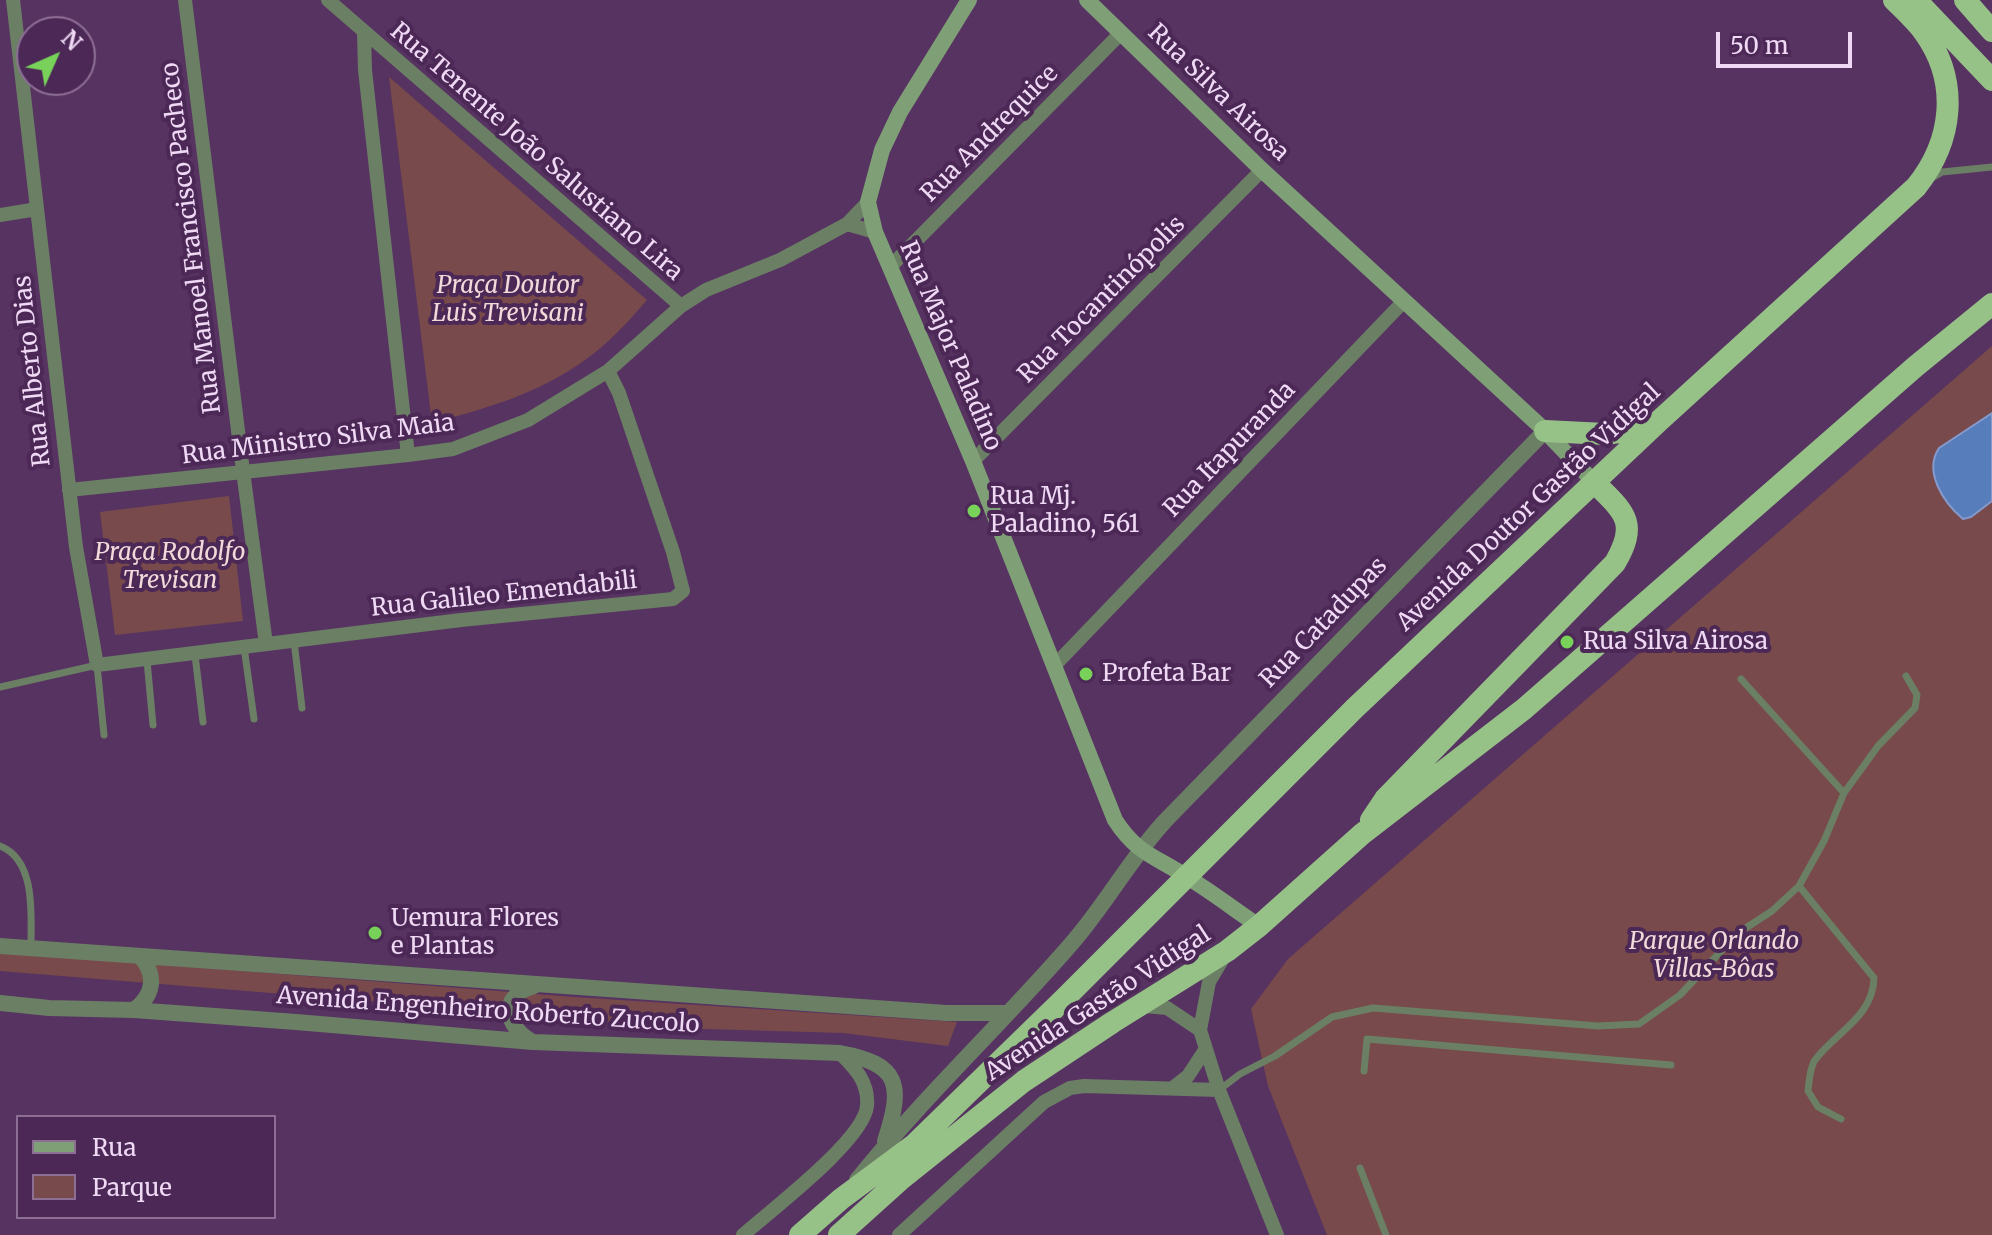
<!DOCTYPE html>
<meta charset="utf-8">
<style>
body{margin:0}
#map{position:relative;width:1992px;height:1235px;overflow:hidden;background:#573361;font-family:Merriweather,serif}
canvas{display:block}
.legend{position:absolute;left:16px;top:1115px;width:260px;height:104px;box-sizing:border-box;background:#4c2856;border:2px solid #8d6f96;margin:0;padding:10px 14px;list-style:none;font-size:24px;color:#efd9f5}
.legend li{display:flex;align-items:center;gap:16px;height:40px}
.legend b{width:40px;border:2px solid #8d6f96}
.north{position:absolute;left:16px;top:16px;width:80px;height:80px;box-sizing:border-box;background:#4c2856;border:2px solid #8d6f96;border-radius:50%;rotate:45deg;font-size:22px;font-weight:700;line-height:32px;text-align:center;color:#efd9f5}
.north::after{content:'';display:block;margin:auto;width:28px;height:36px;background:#78d259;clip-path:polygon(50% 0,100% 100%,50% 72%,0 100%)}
.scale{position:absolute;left:1716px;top:32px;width:136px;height:36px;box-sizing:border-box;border:4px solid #efd9f5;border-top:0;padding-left:10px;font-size:24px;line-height:28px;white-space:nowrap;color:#efd9f5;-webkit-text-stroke:6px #4c2856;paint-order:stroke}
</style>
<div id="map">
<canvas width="1992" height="1235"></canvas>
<ul class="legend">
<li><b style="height:10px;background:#7f9f76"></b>Rua</li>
<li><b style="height:22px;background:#784a4b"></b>Parque</li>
</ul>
<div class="north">N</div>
<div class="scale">50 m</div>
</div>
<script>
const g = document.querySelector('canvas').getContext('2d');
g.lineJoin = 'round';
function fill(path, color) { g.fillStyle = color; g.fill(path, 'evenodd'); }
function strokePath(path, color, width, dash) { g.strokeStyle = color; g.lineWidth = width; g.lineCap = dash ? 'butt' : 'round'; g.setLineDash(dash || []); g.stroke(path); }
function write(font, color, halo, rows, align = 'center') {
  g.font = font + ' Merriweather,serif'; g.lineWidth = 8; g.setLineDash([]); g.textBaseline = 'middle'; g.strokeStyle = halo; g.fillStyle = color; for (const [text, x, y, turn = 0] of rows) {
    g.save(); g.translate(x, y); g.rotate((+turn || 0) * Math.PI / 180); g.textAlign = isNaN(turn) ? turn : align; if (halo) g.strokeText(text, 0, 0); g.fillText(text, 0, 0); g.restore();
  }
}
fill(new Path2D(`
 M389,77l258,223c-19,22 -39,44 -62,60 -45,33 -100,49 -153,63z
 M1992,346v889h-665l-59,-149 -17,-77 37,-50z
 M229,496l14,125 -128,14 -15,-123z
 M0,952l574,45 383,25 -9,24 -105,-13 -274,-8 -199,-24 -370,-30z`), '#784a4b');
const water = new Path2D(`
 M1992,413v88l-21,16 -8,2c-19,-16 -40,-47 -24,-71z`);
fill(water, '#577eba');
strokePath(water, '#8599cc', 2);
strokePath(new Path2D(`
 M1932,178l10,-6 50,-5
 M294,641l8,67
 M244,647l10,72
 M195,655l8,67
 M147,661l6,64
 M1741,679l103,114
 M0,687l97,-22 7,70
 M0,846c36,14 31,68 31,100
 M1799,886l75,92c-1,39 -38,54 -59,82 -5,7 -6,22 -7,31l10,16 23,12
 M1364,1071l3,-32 304,26
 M1219,1090l21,-16 35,-18 57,-39 41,-9 225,18 41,-2 41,-29 58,-62 34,-22 27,-25 25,-45 20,-48 34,-47 37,-38 2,-13 -11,-19
 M1360,1168l26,67`), '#6b7f65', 7);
strokePath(new Path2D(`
 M13,0l63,547 21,118 364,-45 212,-21 10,-8 -10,-39 -54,-159 -11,-22
 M185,0l58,471 23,173
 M328,0l353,306
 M364,33l1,37 43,385
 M0,215l37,-6
 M847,224l28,8
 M891,266l230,-233
 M973,461l289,-291
 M69,490l339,-35 45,-6 75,-29 80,-49 73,-65 25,-16 74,-30 67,-36 21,-22
 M1055,665l349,-364
 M1225,955l-16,27 -9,48 19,60 58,145
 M1144,1006l23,2 33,22
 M1174,1087l14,-11 17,-26
 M743,1235c28,-25 121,-95 124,-129 2,-24 -12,-38 -27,-53
 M899,1235l145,-133 26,-14 14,-2 135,4`), '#6b7f65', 14);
strokePath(new Path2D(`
 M0,946l946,67h60
 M0,1003l49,5 85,2 162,12 237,20 307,11c61,11 63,33 45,88
 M134,1010c20,-15 23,-35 6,-54
 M533,1042c-28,-15 -35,-46 1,-56
 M857,1180c67,-84 145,-156 215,-237 34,-39 58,-84 93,-122l380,-390`), '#6b7f65', 16);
strokePath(new Path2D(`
 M969,0l-69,112 -18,38 -14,52 7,30 98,229 142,359c22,34 40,36 72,57 25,15 48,33 72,49
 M1087,0l175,170 277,255 56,58`), '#7f9f76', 16);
strokePath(new Path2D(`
 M1916,0l76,80
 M1965,0l27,31
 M1545,431l60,3 28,-4 21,-7
 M1371,820l14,-21 230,-236c24,-41 9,-51 -20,-80
 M800,1235l41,-36 74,-55 148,-144 292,-292 304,-287 257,-234c37,-46 44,-105 8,-155 -8,-11 -20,-22 -30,-32
 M839,1235l61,-55 124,-99 89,-59 114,-71 32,-25 103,-92 162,-125 392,-343 76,-62`), '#96c288', 22);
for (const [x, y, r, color] of [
 [974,511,8,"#78d259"],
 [1567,642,8,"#78d259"],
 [1086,674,8,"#78d259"],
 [375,933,8,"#78d259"]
]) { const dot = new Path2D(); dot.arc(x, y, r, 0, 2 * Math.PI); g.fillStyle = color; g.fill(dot); strokePath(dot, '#4c2856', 3); }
write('24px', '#efd9f5', '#4c2856', [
 ["Rua Silva Airosa",1218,93,44],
 ["Rua Andrequice",990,134,-45],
 ["Rua Tenente João Salustiano Lira",536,152,41],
 ["Rua Manoel Francisco Pacheco",192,238,-97],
 ["Rua Tocantinópolis",1102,300,-45],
 ["Rua Major Paladino",950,346,67],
 ["Rua Alberto Dias",33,371,-96],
 ["Rua Ministro Silva Maia",318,440,-7],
 ["Rua Itapuranda",1230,450,-46],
 ["Avenida Doutor Gastão Vidigal",1529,508,-43],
 ["Rua Galileo Emendabili",504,595,-6],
 ["Rua Catadupas",1324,623,-46],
 ["Avenida Gastão Vidigal",1098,1004,-33],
 ["Avenida Engenheiro Roberto Zuccolo",488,1011,4]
]);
write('italic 24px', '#f2dada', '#4c2856', [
 ["Praça Doutor",508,286],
 ["Luis Trevisani",508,314],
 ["Praça Rodolfo",170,553],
 ["Trevisan",170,581],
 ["Parque Orlando",1714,942],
 ["Villas-Bôas",1714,970]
]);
write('24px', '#efd9f5', '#4c2856', [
 ["Rua Mj.",990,497],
 ["Paladino, 561",990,525],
 ["Rua Silva Airosa",1583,642],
 ["Profeta Bar",1102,674],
 ["Uemura Flores",391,919],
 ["e Plantas",391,947]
], 'left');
</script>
